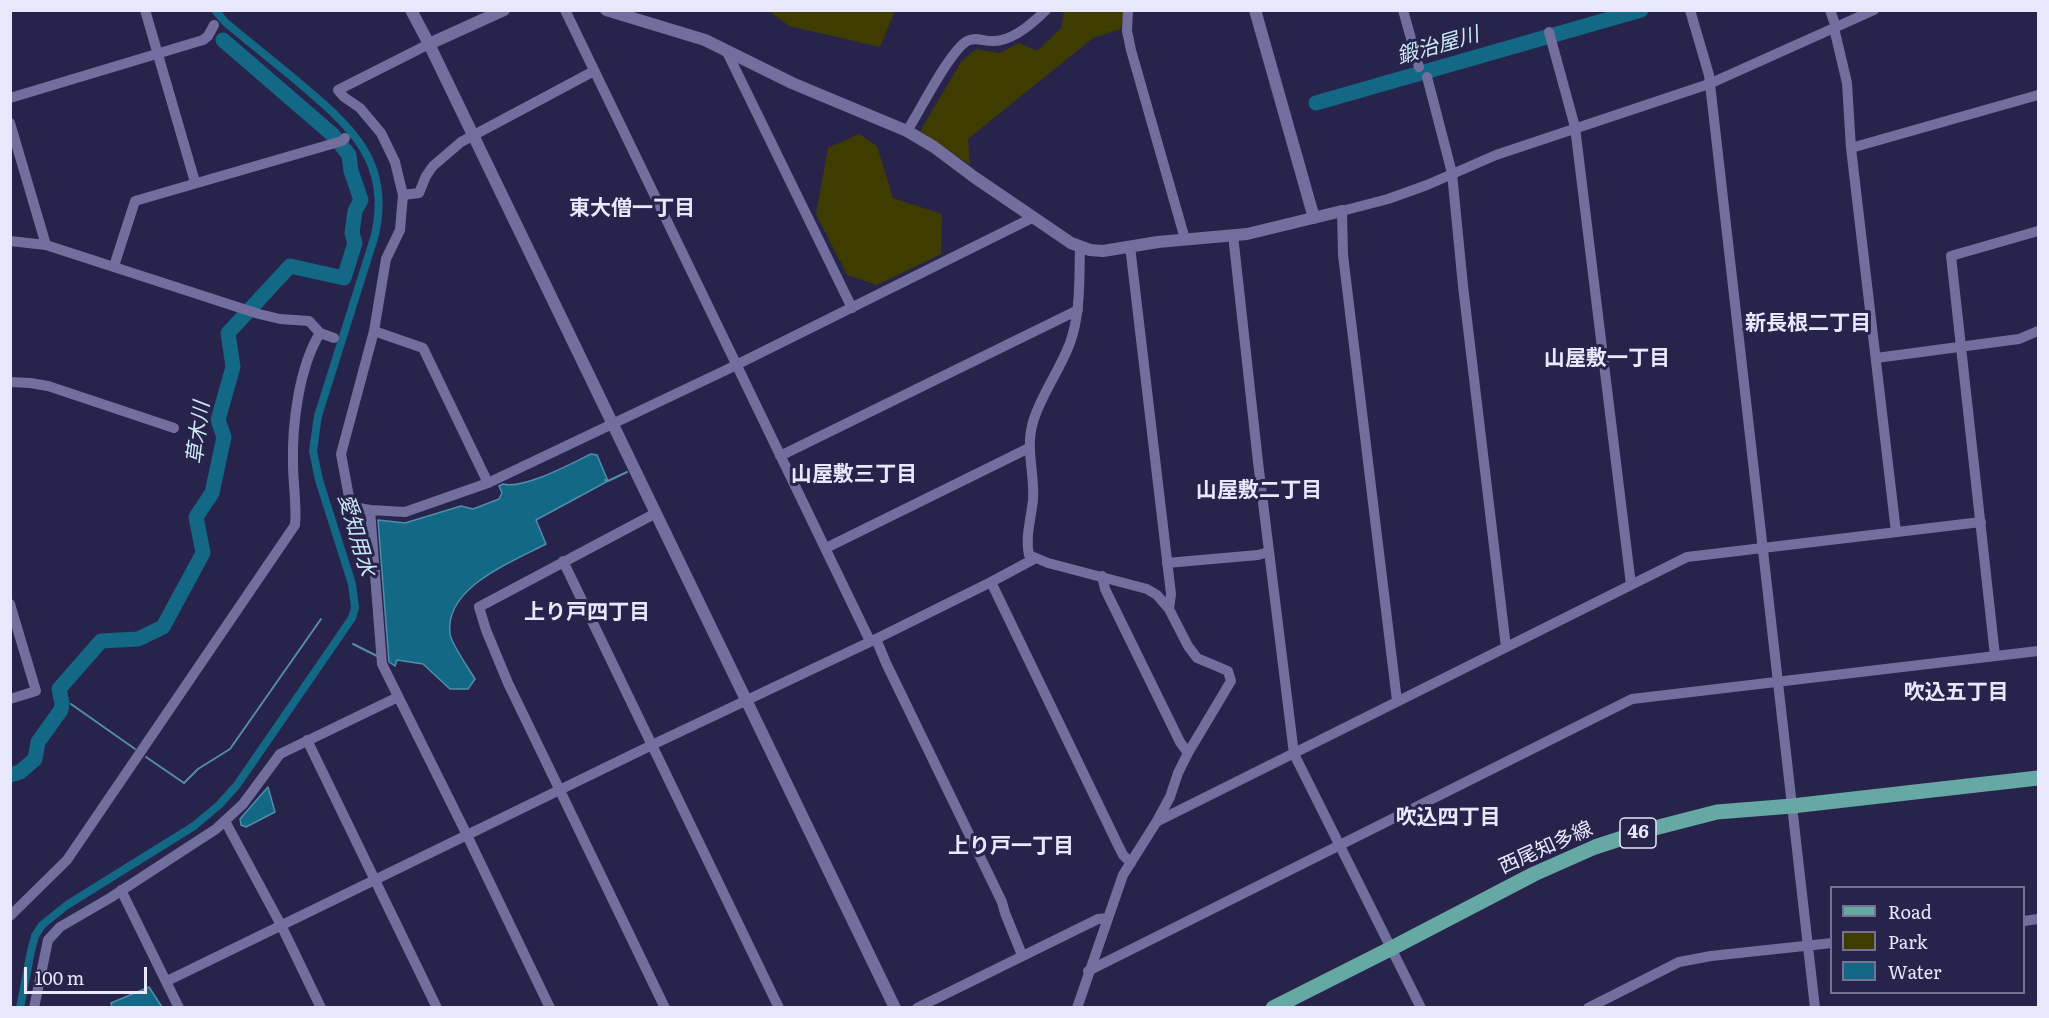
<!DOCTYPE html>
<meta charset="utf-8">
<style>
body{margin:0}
#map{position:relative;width:2049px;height:1018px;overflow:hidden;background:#28234b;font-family:Literata,serif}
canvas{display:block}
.frame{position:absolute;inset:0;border:12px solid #e8e7fc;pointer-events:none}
.legend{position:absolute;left:1830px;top:886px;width:195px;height:108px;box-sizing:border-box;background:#28234b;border:2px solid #757192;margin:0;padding:8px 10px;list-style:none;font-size:18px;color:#e8e7fc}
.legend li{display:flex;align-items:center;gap:12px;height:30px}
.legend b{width:30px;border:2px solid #757192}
.scale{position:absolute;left:24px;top:967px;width:123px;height:27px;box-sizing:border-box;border:3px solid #e8e7fc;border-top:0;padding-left:8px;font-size:18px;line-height:21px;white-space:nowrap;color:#e8e7fc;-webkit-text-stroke:4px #28234b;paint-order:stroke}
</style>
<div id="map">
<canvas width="2049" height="1018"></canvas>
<div class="frame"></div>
<ul class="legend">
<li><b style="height:8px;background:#66a8a3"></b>Road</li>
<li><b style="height:16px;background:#3f3c00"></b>Park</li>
<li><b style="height:16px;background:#126885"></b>Water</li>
</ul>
<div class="scale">100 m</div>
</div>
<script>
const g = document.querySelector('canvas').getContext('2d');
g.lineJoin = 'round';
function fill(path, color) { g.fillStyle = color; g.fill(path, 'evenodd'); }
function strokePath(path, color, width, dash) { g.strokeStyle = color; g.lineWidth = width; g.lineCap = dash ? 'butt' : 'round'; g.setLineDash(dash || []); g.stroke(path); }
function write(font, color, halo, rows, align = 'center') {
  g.font = font + ' Literata,"Noto Sans JP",serif'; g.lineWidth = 6; g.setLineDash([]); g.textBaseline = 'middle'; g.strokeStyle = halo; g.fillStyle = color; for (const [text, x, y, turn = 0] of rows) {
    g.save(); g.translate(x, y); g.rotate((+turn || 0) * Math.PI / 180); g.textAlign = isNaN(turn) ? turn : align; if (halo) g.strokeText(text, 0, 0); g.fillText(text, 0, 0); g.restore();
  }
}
fill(new Path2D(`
 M769,11h126l-15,36 -91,-21z
 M1064,11h60l-3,18 -28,9 -125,101 2,26 -50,-34 41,-69 15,-13 23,4 20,-10 18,8 24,-23z
 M859,134l18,12 16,52 49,16 -1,40 -64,31 -30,-10 -31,-61 12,-66z`), '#3f3c00');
const water = new Path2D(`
 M591,454l6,1 11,26 -72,39 10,24c-34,18 -102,43 -96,90 1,9 19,35 25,45l-7,10h-18l-27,-25 -26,-4 -2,6 -6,-4 -11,-142 27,3 56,-17 12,3 26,-10 3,-6 -3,-7 4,-2c20,6 69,-21 88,-30z
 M268,787l7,25 -29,15 -5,-2 -1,-6z
 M149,987l13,20h-50l-1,-4z`);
fill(water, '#126885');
strokePath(water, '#528ea9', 1.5);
strokePath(new Path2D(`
 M605,480l3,1 19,-9
 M353,644l24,12
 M71,704l64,45
 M146,757l38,26 14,-14 32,-20 91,-130`), '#528ea9', 2);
strokePath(new Path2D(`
 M20,1008l11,-57 4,-15 7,-11 25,-20 127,-79 25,-21 18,-20 115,-167 3,-10 -3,-24 -33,-104 -6,-29 5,-35 57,-181c17,-75 -26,-110 -78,-154 -24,-20 -48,-39 -72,-59l-10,-12`), '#126885', 8);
strokePath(new Path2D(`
 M1316,103l325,-93
 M10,775l10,-3 15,-13 3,-17 23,-32 1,-7 -3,-14 42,-48 37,-2 25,-12 40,-74 -7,-36 16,-24 12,-56 -6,-17 15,-53 -5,-34 62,-67 54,12 11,-35 -3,-10 3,-22 6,-11 -10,-29 -2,-16 -16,-20 -110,-95`), '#126885', 15);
strokePath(new Path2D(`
 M145,10l50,172
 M565,10l305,631
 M1128,10l-1,21 4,19 54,189
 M1403,10l16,57
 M1690,10l19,65 106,933
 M1830,10l6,17
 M1834,28l13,55 4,65 45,384
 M1549,32l26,95 56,458
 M429,44l-91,46 6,7 16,11 21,25 14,29 8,33 -3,35 -14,29 -12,72 -33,123 8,43 4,7 6,4 11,2 12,154 82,165 86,179
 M726,50l126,258
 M1427,77l25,96 11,113 43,361
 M10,98l193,-58 5,-4 6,-11
 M10,123l36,122
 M907,131c13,-20 42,-79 60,-90 9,-5 18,1 27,0 18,0 39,-18 52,-31
 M1851,148l187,-53
 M403,195l16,-2 7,-17 7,-10 28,-24 133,-71
 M1233,235l25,227 36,292 127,254
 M10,241l36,4 213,69 21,5 29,2 11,12c-21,34 -28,91 -27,131 0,20 4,41 2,61l-228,335 -57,56
 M1130,246l41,348 -2,15
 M114,266l21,-65 207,-60 3,-3
 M374,331l49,17 65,135
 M320,333l14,5
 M1876,358l143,-19 19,-8
 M10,382l20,1 18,3 126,42
 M780,456l298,-146
 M370,510l35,2 83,-29 238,-113 308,-153
 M656,513l-177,94 7,23 22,53 157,325
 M826,548l203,-100
 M563,561l216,447
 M1167,563l91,-8 11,-3
 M1102,576l3,13 75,153 8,11
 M991,582l127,263 5,10 8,8
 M10,604l26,87 -26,8
 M876,639l10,24 116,239 3,11 17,42
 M1995,656l-44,-400 87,-25
 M1397,701l-54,-446 -1,-44 46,-12 39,-14 69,-30 213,-71 165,-74
 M307,740l130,268
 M225,821l56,104 40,83
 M1158,821l529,-264 294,-35
 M121,890l58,118
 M2024,921l14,-2
 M1088,971l544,-272 406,-48
 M167,981l485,-236 224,-106 115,-57 43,-23
 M34,1008l14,-68 12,-13 50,-29 106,-69 27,-25 37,-50 118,-57
 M917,1008l181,-89 10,-1
 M1077,1008l46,-133 34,-54 13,-24 8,-24 10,-20 43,-72 -3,-10 -31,-13 -9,-12 -19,-37 -12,-14 -10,-6 -99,-26 -19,-8c-4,-18 2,-36 4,-55 2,-26 -8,-51 0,-78 8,-27 27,-52 37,-79 11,-31 9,-64 10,-96
 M1588,1008l91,-46 32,-6 121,-13`), '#726f9e', 10);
strokePath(new Path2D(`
 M411,10l18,34 466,964
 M606,10l99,30 87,43 115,48 27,16 40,30 97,66 19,7 13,1 55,-9 89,-8 95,-23
 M1255,10l59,208
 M429,44l75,-34`), '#726f9e', 12);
strokePath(new Path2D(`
 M1273,1008l119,-60 142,-74 61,-27 52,-17 70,-18 75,-6 246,-28`), '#66a8a3', 15);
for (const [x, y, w] of [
 [1638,833,36]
]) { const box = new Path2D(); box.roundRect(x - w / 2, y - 15, w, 30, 4.5); g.fillStyle = '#28234b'; g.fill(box); strokePath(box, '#e8e7fc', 1.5); }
write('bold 18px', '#e8e7fc', null, [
 ["46",1638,833]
]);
write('20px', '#e8e7fc', '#28234b', [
 ["西尾知多線",1546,848,-24]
]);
write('italic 21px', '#cbe8f5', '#28234b', [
 ["鍛治屋川",1438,46,-16],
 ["草木川",199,433,-83],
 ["愛知用水",356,535,74]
]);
write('bold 21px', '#e8e7fc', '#28234b', [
 ["東大僧一丁目",632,209],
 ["新長根二丁目",1808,324],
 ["山屋敷一丁目",1607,359],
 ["山屋敷三丁目",854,475],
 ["山屋敷二丁目",1259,491],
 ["上り戸四丁目",587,613],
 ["吹込五丁目",1956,693],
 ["吹込四丁目",1448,818],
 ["上り戸一丁目",1011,847]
]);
</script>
